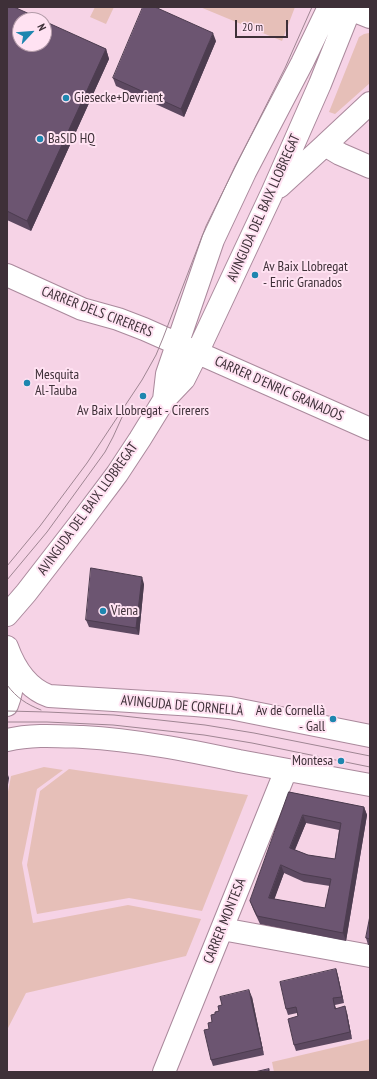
<!DOCTYPE html>
<meta charset="utf-8">
<style>
body{margin:0}
#map{position:relative;width:377px;height:1079px;overflow:hidden;background:#f6d3e6;font-family:"PT Sans Narrow",sans-serif}
canvas{display:block}
.frame{position:absolute;inset:0;border:8px solid #3e3038;pointer-events:none}
.north{position:absolute;left:12px;top:12px;width:40px;height:40px;box-sizing:border-box;background:#ffe2f2;border:1px solid #b29ba8;border-radius:50%;rotate:64deg;font-size:11px;font-weight:700;line-height:16px;text-align:center;color:#3e3038}
.north::after{content:'';display:block;margin:auto;width:14px;height:18px;background:#1e86af;clip-path:polygon(50% 0,100% 100%,50% 72%,0 100%)}
.scale{position:absolute;left:235px;top:20px;width:53px;height:18px;box-sizing:border-box;border:2px solid #3e3038;border-top:0;padding-left:5px;font-size:12px;line-height:14px;white-space:nowrap;color:#3e3038;-webkit-text-stroke:3px #ffe2f2;paint-order:stroke}
</style>
<div id="map">
<canvas width="377" height="1079"></canvas>
<div class="frame"></div>
<div class="north">N</div>
<div class="scale">20 m</div>
</div>
<script>
const g = document.querySelector('canvas').getContext('2d');
g.lineJoin = 'round';
function fill(path, color) { g.fillStyle = color; g.fill(path, 'evenodd'); }
function strokePath(path, color, width, dash) { g.strokeStyle = color; g.lineWidth = width; g.lineCap = dash ? 'butt' : 'round'; g.setLineDash(dash || []); g.stroke(path); }
function write(font, color, halo, rows, align = 'center') {
  g.font = font + ' "PT Sans Narrow",sans-serif'; g.lineWidth = 4; g.setLineDash([]); g.textBaseline = 'middle'; g.strokeStyle = halo; g.fillStyle = color; for (const [text, x, y, turn = 0] of rows) {
    g.save(); g.translate(x, y); g.rotate((+turn || 0) * Math.PI / 180); g.textAlign = isNaN(turn) ? turn : align; if (halo) g.strokeText(text, 0, 0); g.fillText(text, 0, 0); g.restore();
  }
}
fill(new Path2D(`
 M95,7h19l-8,17 -16,-7z
 M200,7h95l-13,34z
 M369,33l1,1v49l-35,31 -6,-2 30,-75 5,-3z
 M44,767l19,3 -26,19 -15,74 11,60 95,-18 73,14 -15,37 -160,37 -19,37v-233l4,-21z
 M69,769l179,26 -46,116 -73,-13 -92,16 -10,-49 13,-74z
 M370,1039v33h-96l-2,-10z`), '#e6bfb8');
const minor = new Path2D(`
 M350,9l20,8
 M325,145l45,-42
 M279,187l46,-42 15,9 30,13
 M7,275l75,34 36,10 26,10 226,100
 M164,400l3,-26 46,-134 32,-68 57,-109 27,-56
 M7,615l19,-22 58,-75 33,-44 23,-35 24,-39 20,-21 13,-26 75,-160 48,-109 30,-75v-2
 M7,647c8,22 20,41 42,49l146,9 35,3 140,28
 M7,705c6,-15 7,-29 4,-45
 M7,740c25,-6 50,-4 76,-3 52,3 104,13 156,24 43,8 87,16 131,24
 M222,929l148,27
 M164,1072l122,-302`);
strokePath(minor, '#aa899c', 24);
strokePath(minor, '#fff', 22);
strokePath(new Path2D(`
 M7,566l33,-40 47,-63 55,-83 14,-25 7,-17 43,-112 33,-67 46,-91 27,-61
 M7,580l40,-48 58,-80 8,-15 10,-22
 M7,685c10,13 19,19 34,25
 M7,711l40,1 67,3 91,10 49,8 116,23
 M7,722h40l66,3 91,10 48,8 118,24`), '#9e8592', 1);
fill(new Path2D(`
 M7,7l99,42 3,10 -78,172 -24,-11z
 M216,41l-32,76 -68,-31 -3,-8z
 M144,584l-5,51 -50,-8 -3,-7z
 M289,792l75,15 3,8 -21,126 -86,-17 -7,-15 -3,-8zM306,823l33,7 -4,29 -27,-4 -13,-5zM284,873l20,9 26,4 -5,22 -51,-9z
 M370,916v29h-2l-2,-7z
 M336,969l2,7 6,27 -9,2 1,3 11,5 5,26 -56,12 -2,-6 4,-29 -1,-3 -9,2 -2,-6z
 M252,997l12,58 -51,11 -2,-6 -2,-31 3,-7 3,-8 4,-3z`), '#5d4961');
fill(new Path2D(`
 M213,33l3,8 -32,76 -3,-8z
 M106,49l3,10 -78,172 -4,-10z
 M142,577l2,7 -5,51 -3,-7z
 M7,772l2,6 -2,13z
 M364,807l3,8 -21,126 -3,-8z
 M303,815l3,8 -14,33 -2,-8z
 M281,865l3,8 -12,33 -3,-8z
 M336,969l2,7 6,27 -2,-6z
 M249,990l3,7 12,58 -2,-7z
 M345,1006l2,7 5,26 -2,-7z`), '#4c3c4f');
const building = new Path2D(`
 M7,7h7l29,13h-23v24h24v-23l62,28 -79,172 -20,-10z
 M143,7h12l58,26 -32,76 -68,-31z
 M91,568l51,9 -6,51 -50,-8z
 M289,792l75,15 -21,126 -86,-17 -7,-15zM303,815l38,8 -6,36 -27,-4 -18,-7zM281,865l20,9 30,5 -6,29 -56,-10z
 M370,916v23l-4,-1z
 M336,969l6,28 -9,1 2,11 10,-3 5,26 -56,13 -6,-26 10,-3 -2,-9 -10,2 -6,-27z
 M249,990l13,58 -51,12 -7,-30 5,-1 -1,-6 4,-1 -1,-7 4,-1v-2l4,-1 -1,-5 4,-1 -2,-8z
 M269,1069v3h-14z`);
fill(building, '#6c5571');
strokePath(building, '#4c3c4f', 1);
for (const [x, y, r, color] of [
 [66,98,4,"#1e86af"],
 [40,139,4,"#1e86af"],
 [255,275,4,"#1e86af"],
 [27,383,4,"#1e86af"],
 [143,396,4,"#1e86af"],
 [103,611,4,"#1e86af"],
 [333,719,4,"#1e86af"],
 [341,761,4,"#1e86af"]
]) { const dot = new Path2D(); dot.arc(x, y, r, 0, 2 * Math.PI); g.fillStyle = color; g.fill(dot); strokePath(dot, '#ffe2f2', 1.5); }
write('14px', '#3e3038', '#ffe2f2', [
 ["Giesecke+Devrient",74,98],
 ["BaSID HQ",48,139],
 ["Av Baix Llobregat",263,267],
 ["- Enric Granados",263,283],
 ["Mesquita",35,375],
 ["Al-Tauba",35,391],
 ["Av Baix Llobregat - Cirerers",143,411,"center"],
 ["Viena",111,611],
 ["Av de Cornellà",325,711,"right"],
 ["- Gall",325,727,"right"],
 ["Montesa",333,761,"right"]
], 'left');
write('14px', '#3e3038', '#ffe2f2', [
 ["AVINGUDA DEL BAIX LLOBREGAT",264,208,-66],
 ["CARRER DELS CIRERERS",97,312,21],
 ["CARRER D'ENRIC GRANADOS",279,389,24],
 ["AVINGUDA DEL BAIX LLOBREGAT",88,509,-54],
 ["AVINGUDA DE CORNELLÀ",182,706,5],
 ["CARRER MONTESA",225,921,-68]
]);
</script>
